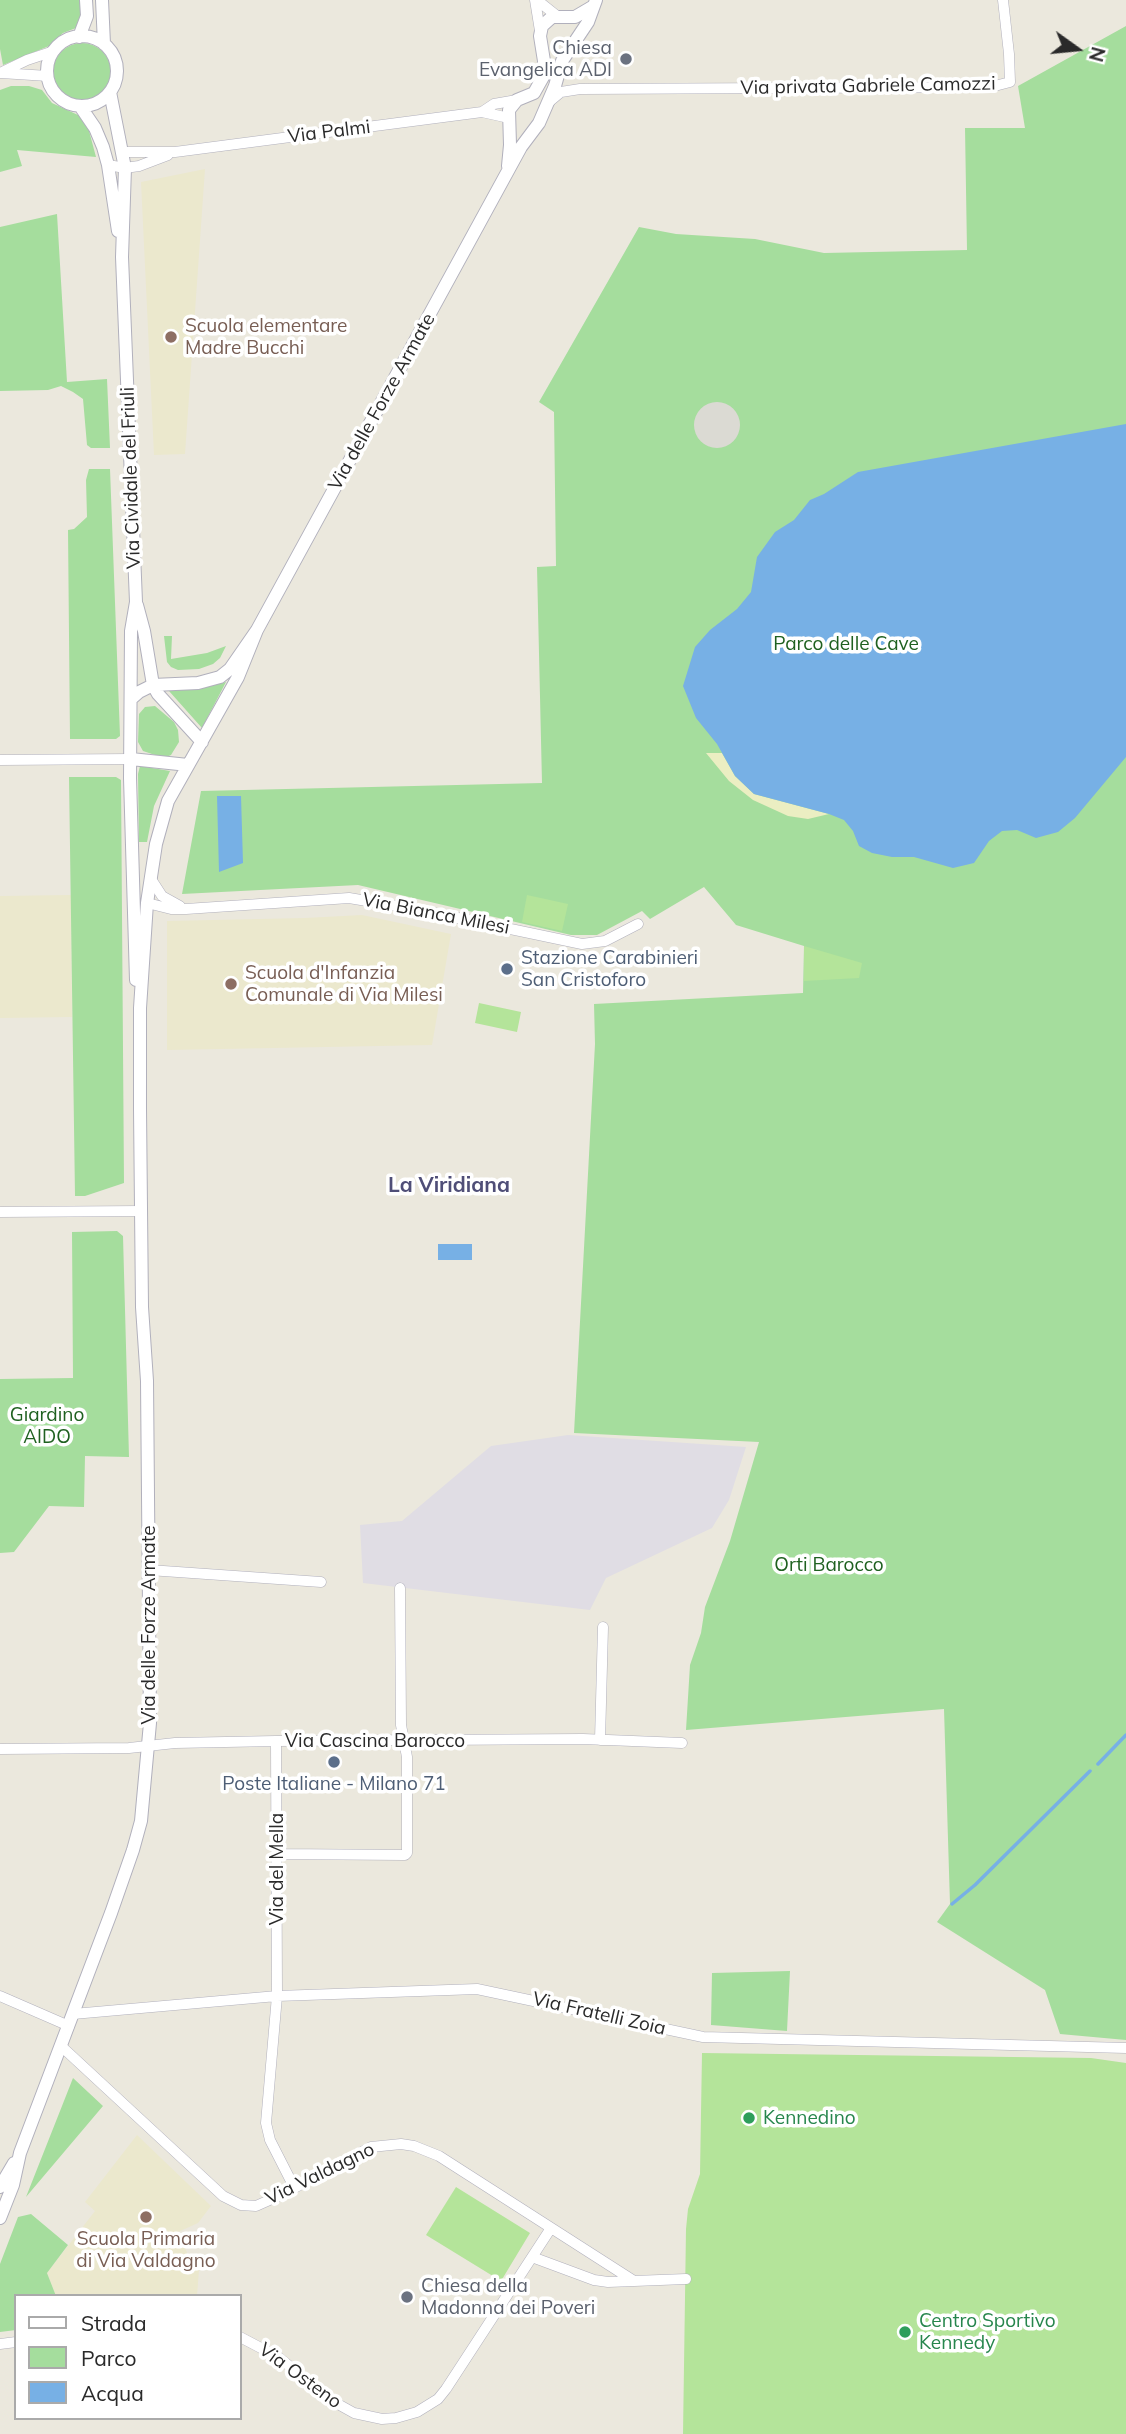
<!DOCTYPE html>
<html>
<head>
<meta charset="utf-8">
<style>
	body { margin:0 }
	#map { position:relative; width:1126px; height:2434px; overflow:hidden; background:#ebe8dd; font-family:Mulish,sans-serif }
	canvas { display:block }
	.legend { position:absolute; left:14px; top:2294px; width:228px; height:126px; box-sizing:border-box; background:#fff; border:2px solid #aaa; margin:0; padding:9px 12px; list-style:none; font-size:21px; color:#2a2a2a }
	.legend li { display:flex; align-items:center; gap:14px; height:35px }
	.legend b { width:35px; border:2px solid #aaa }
	.north { position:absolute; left:1042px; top:14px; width:70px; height:70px; -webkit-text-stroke:5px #fff; paint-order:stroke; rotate:105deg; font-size:19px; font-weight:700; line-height:28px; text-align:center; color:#2a2a2a }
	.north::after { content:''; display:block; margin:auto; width:24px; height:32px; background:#2a2a2a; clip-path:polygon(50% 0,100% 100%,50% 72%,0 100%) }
</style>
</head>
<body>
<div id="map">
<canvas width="1126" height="2434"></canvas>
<ul class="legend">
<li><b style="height:9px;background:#fff"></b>Strada</li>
<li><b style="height:19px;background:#a5dd9d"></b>Parco</li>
<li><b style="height:19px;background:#77b0e5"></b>Acqua</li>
</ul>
<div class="north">N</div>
</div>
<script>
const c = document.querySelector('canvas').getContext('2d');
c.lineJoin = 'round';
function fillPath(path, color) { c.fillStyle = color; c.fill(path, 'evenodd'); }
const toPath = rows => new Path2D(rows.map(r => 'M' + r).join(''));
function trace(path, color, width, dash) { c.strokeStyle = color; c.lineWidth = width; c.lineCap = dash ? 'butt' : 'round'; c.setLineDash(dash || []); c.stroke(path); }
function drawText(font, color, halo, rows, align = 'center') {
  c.font = font + ' Mulish,sans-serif'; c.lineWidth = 7; c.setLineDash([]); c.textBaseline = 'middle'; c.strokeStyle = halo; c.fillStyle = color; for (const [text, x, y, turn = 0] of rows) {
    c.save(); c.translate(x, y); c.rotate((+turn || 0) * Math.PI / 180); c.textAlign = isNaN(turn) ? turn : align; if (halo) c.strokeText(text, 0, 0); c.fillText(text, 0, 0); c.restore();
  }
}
fillPath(toPath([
	[568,1435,746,1447,729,1500,712,1528,606,1578,590,1610,363,1583,360,1525,402,1521,491,1446]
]), '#e0dde4');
fillPath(toPath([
	[205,169,185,454,154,455,141,182],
	[71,895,72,1017,0,1018,0,896],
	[362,915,451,934,432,1045,167,1050,167,921,305,918],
	[137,2135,211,2206,198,2223,178,2232,192,2264,199,2270,197,2296,56,2296,47,2273,95,2211,85,2202]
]), '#ebe8cd');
fillPath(toPath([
	[0,0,80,0,82,16,76,28,63,33,49,46,3,65,0,49],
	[1126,26,1126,2040,1060,2034,1045,1990,937,1922,950,1904,944,1709,686,1730,690,1665,701,1633,705,1607,730,1541,759,1442,574,1433,595,1044,594,1004,803,993,804,946,736,925,704,887,650,919,642,911,597,935,571,935,358,885,182,894,201,791,542,783,537,567,556,566,554,412,539,402,639,227,676,234,755,239,824,253,967,250,965,128,1025,128,1018,86],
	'53 72a29 29 0 1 1 58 0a29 29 0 1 1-58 0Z',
	[11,86,29,86,42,90,52,103,78,115,88,127,96,157,17,150,22,166,0,172,0,90],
	[57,214,67,382,107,379,110,448,91,448,87,445,83,399,73,392,61,386,48,390,0,391,0,227],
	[89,469,110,469,120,736,116,739,70,739,68,530,74,529,87,517,86,480],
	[164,636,172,636,171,659,207,653,226,646,220,658,213,664,199,669,178,670,171,667,167,662],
	[226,682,202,728,169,691,198,688],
	[155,706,174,722,178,730,179,742,171,755,164,758,143,751,138,742,139,714,145,707],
	[140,766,170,771,154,806,147,842,139,842,138,774],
	[69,777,116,777,121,780,124,1183,85,1196,75,1196],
	[117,1231,123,1236,129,1457,85,1456,84,1507,49,1506,14,1552,0,1553,0,1379,73,1378,72,1232],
	[790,1971,787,2031,711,2025,712,1973],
	[73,2078,103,2106,26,2197,62,2106],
	[31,2214,68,2245,47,2273,56,2296,16,2296,16,2330,0,2332,0,2264,18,2217]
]), '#a5dd9d');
fillPath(toPath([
	[706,753,722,753,735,776,754,794,829,814,808,819,788,816,753,800,729,781]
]), '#ebeec2');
fillPath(toPath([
	[527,895,568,904,562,931,522,922],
	[804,946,862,963,859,978,804,981],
	[479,1003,521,1012,517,1032,475,1023],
	[702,2053,1091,2058,1126,2063,1126,2434,683,2434,686,2229,688,2209,700,2174],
	[456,2187,530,2233,501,2281,426,2235]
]), '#b4e49a');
fillPath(toPath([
	'694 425a23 23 0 1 1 46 0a23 23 0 1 1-46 0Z'
]), '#dbdad3');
fillPath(toPath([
	[1126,424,1126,757,1075,818,1058,832,1036,838,1017,830,1002,831,989,841,974,863,953,868,914,857,892,857,872,853,859,846,853,831,844,820,829,814,754,794,735,776,717,744,696,718,683,686,695,647,710,630,737,609,751,592,757,557,775,532,794,520,810,500,824,494,858,472],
	[217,796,241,796,243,863,219,872],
	[438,1244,472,1244,472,1260,438,1260]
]), '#77b0e5');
trace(toPath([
	[1098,1764,1126,1735],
	[952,1904,975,1885,1090,1771]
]), '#77b0e5', 3.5);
const minor = toPath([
	[535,0,540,31],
	[537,0,557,16],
	[0,73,27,60,54,51],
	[1,73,48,76],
	[549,102,561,92,580,89,991,87,1010,82,1009,54,1003,0],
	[482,112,509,118],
	[122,152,175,152,482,112,494,104,517,100],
	[108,165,125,168,139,166,168,155],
	[0,760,131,759],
	[151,879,162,896,180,906],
	[147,903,171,909,186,909,349,898,415,909,582,944,605,941,638,924],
	[0,1212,142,1211],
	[149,1570,321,1582],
	[600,1740,603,1627],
	[276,1741,277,1996,266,2123,270,2140,294,2187],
	[0,1749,129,1748,175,1743,276,1741,583,1739,682,1743],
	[277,1854,405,1855,407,1853,407,1757,401,1725,400,1588],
	[0,1996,69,2026],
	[73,2014,277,1996,477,1989,703,2037,1126,2048],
	[61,2046,223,2196,241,2205,256,2206,283,2194,371,2147,401,2144,414,2146,439,2156,634,2281],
	[532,2257,594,2280,608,2282,686,2279],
	[240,2337,278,2357,336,2403,354,2413,382,2419,396,2418,417,2412,438,2399,446,2389,551,2228],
	[0,2344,16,2342]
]);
const tertiary = toPath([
	[102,0,104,44],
	'47 71a35 35 0 1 1 70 0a35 35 0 1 1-70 0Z',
	[79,37,87,16,86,0],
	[110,92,125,168,122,257,136,602,131,631,130,778,136,980],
	[80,106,95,128,103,147,108,165,118,231],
	[508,166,510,145,509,110,517,100,534,93,543,77,544,61,540,36,542,26,552,17,575,17,592,7],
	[137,605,144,631,153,685,158,694,202,742],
	[131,699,139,692,153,685,198,683,220,677,230,669,257,630,521,147,539,123,555,86,562,61,588,22,596,0],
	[131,759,188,765],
	[0,2187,14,2163],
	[0,2218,13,2185,20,2153,111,1913,133,1850,141,1821,150,1723,147,1381,142,1307,140,1109,140,1008,147,903,156,844,168,801,238,677,257,630]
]);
trace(minor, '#b1b0bc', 11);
trace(tertiary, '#b1b0bc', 14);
trace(minor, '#fff', 10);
trace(tertiary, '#fff', 12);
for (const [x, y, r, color] of [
	[626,59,7,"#6b7280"],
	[171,337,7,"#8d6e63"],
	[507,969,7,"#5c6f8a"],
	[231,984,7,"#8d6e63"],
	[334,1762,7,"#5c6f8a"],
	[749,2118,7,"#2e9e5b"],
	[146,2217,7,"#8d6e63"],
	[407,2297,7,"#6b7280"],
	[905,2332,7,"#2e9e5b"]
]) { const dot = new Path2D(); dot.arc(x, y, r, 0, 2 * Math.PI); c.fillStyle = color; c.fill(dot); trace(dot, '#fff', 2.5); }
drawText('19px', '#5b616d', '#fff', [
	["Chiesa",612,48],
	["Evangelica ADI",612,70],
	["Chiesa della",421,2286,"left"],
	["Madonna dei Poveri",421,2308,"left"]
], 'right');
drawText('19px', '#2a2a2a', '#fff', [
	["Via privata Gabriele Camozzi",868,86,-1],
	["Via Palmi",329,132,-7],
	["Via delle Forze Armate",382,402,-61],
	["Via Cividale del Friuli",131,478,-92],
	["Via Bianca Milesi",436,914,11],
	["Via delle Forze Armate",149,1625,-90],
	["Via Cascina Barocco",375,1741],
	["Via del Mella",277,1869,-90],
	["Via Fratelli Zoia",599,2014,13],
	["Via Valdagno",320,2174,-26],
	["Via Osteno",300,2376,36]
]);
drawText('19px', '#785e54', '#fff', [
	["Scuola elementare",185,326],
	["Madre Bucchi",185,348],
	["Scuola d'Infanzia",245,973],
	["Comunale di Via Milesi",245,995],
	["Scuola Primaria",146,2239,"center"],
	["di Via Valdagno",146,2261,"center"]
], 'left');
drawText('19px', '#1f6120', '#fff', [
	["Parco delle Cave",846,644],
	["Giardino",47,1415],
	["AIDO",47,1437],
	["Orti Barocco",829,1565]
]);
drawText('19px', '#4e5e75', '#fff', [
	["Stazione Carabinieri",521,958],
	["San Cristoforo",521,980],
	["Poste Italiane - Milano 71",334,1784,"center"]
], 'left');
drawText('19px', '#27864d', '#fff', [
	["Kennedino",763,2118],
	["Centro Sportivo",919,2321],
	["Kennedy",919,2343]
], 'left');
drawText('bold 21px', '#4f4e77', '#fff', [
	["La Viridiana",449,1186]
]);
</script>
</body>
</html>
